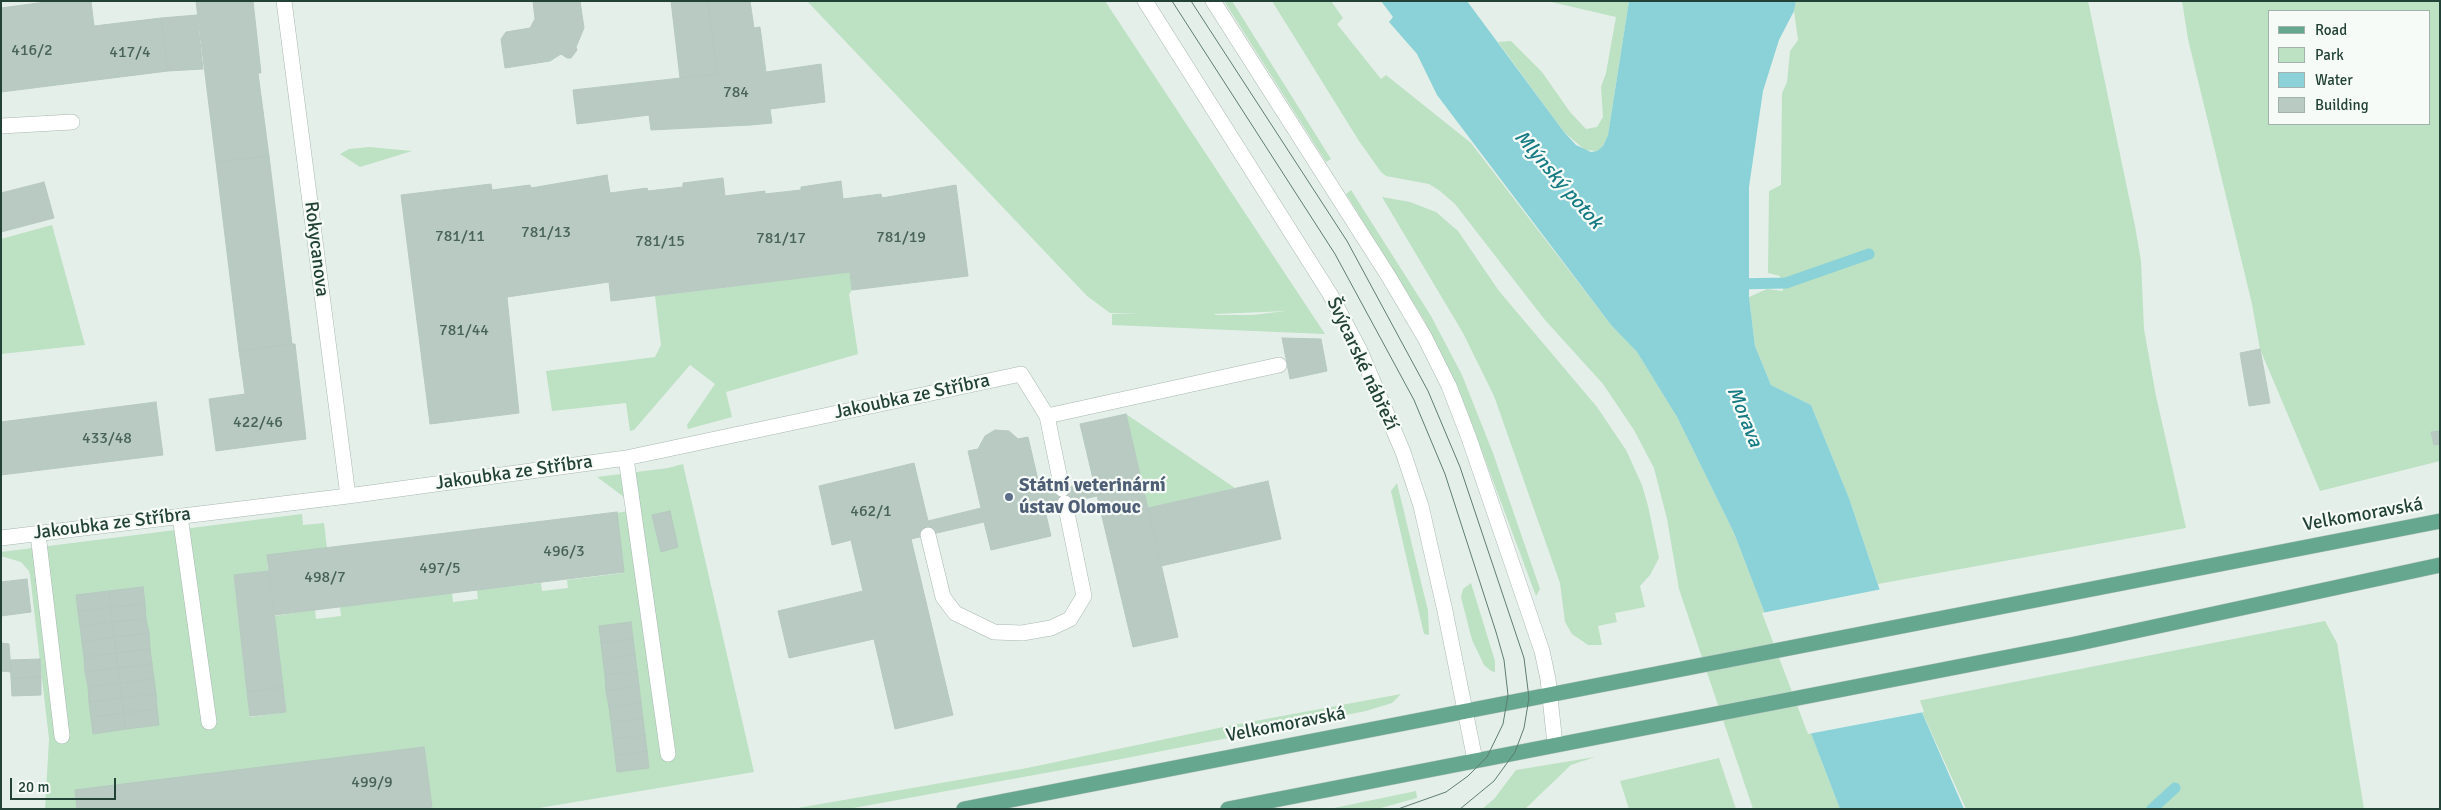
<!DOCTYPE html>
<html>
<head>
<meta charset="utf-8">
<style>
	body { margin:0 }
	#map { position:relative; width:2441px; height:810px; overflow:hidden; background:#e5efe9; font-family:Signika,sans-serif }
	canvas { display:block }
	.frame { position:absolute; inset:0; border:2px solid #224237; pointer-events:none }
	.legend { position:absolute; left:2268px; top:10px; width:162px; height:115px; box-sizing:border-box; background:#f6fbf8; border:1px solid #a1b1ab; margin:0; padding:6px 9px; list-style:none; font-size:15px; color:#224237 }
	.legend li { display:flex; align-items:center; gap:10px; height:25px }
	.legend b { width:25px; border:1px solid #a1b1ab }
	.scale { position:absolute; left:10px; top:778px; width:106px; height:22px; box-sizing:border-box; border:2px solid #224237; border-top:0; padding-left:6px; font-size:15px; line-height:18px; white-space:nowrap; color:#224237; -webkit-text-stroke:4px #f6fbf8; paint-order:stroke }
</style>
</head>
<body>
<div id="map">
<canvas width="2441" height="810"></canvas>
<div class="frame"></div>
<ul class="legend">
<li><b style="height:6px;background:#66a790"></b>Road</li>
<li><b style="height:14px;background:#bce1c3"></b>Park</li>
<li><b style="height:14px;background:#8ad2d7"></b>Water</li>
<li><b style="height:14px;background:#b9cac2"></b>Building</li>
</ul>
<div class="scale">20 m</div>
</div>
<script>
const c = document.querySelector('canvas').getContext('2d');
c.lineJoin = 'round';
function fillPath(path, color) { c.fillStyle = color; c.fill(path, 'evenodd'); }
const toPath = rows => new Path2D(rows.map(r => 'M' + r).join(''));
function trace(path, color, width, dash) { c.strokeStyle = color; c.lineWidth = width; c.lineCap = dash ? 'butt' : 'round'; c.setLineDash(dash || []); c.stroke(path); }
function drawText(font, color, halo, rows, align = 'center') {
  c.font = font + ' Signika,sans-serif'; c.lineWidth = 4.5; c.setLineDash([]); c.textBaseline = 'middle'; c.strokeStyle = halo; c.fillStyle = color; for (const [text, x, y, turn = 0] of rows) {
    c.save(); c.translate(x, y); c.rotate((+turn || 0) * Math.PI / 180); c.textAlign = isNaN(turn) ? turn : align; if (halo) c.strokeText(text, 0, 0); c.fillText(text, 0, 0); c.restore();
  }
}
fillPath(toPath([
	[807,1,1105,1,1325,334,1112,325,1112,314,1142,314,1110,313,1087,296],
	[1286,311,1253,315,1215,315,1215,314],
	[1224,1,1232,1,1331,159,1326,162],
	[1272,1,1331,1,1343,18,1337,24,1381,79,1386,75,1471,143,1611,325,1637,352,1677,417,1734,533,1840,809,1753,809,1679,589,1667,519,1654,468,1634,430,1603,384,1545,320,1455,204,1440,191,1429,184,1386,176,1381,172,1359,141],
	[1547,1,1629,1,1608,135,1603,146,1597,151,1585,150,1564,132,1498,42,1511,41,1542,72,1570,112,1586,129,1597,127,1603,117,1601,87,1606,73,1616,17],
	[1796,1,2088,1,2135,226,2141,261,2144,329,2156,396,2186,528,1878,584,1849,498,1811,405,1771,385,1755,346,1749,297,1767,289,1783,291,1780,276,1768,273,1769,191,1781,185,1782,93,1787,82,1790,51,1798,40,1794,11],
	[2182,1,2440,1,2440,461,2320,491,2260,349,2252,304,2188,39],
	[2270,11,2430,11,2430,124,2270,124],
	[369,147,412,151,360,167,340,154,349,149],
	[1351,190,1431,316,1462,375,1493,453,1540,589,1536,596,1464,403,1424,320,1346,194],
	[1382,197,1410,202,1436,212,1458,231,1499,291,1597,407,1626,450,1642,485,1648,506,1659,558,1650,575,1640,586,1645,607,1615,613,1617,622,1598,626,1602,645,1588,645,1572,634,1565,622,1560,583,1494,396,1463,333],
	[52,225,85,345,1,354,1,239],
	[850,272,852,290,849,294,858,354,726,392,732,417,688,429,687,425,715,384,690,365,634,430,630,431,626,403,552,411,546,371,655,357,661,345,655,296],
	[1126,414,1235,488,1148,508],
	[683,464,754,772,533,809,45,809,49,739,30,575,29,571,21,562,1,556,1,552,302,514,303,525,324,523,327,548,267,556,268,571,234,576,250,717,286,712,274,616,315,610,316,619,341,616,340,607,452,593,453,602,478,599,477,590,541,583,542,591,568,588,567,580,623,573,616,513,629,511,629,507,624,497,597,477,668,468],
	[1397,483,1428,611,1429,635,1424,634,1391,491],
	[1471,583,1495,661,1495,672,1491,671,1484,665,1472,640,1461,597,1463,589],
	[2325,621,2337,643,2364,809,1966,809,1917,701],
	[1401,694,1392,703,1366,711,1111,761,848,809,792,809,1027,768,1228,726],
	[1595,757,1571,765,1525,809,1482,809,1494,799,1516,770],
	[1719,758,1736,809,1629,809,1620,781],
	[1416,791,1417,798,1377,809,1329,809]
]), '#bce1c3');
fillPath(toPath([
	[1381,1,1467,1,1564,132,1576,145,1591,152,1597,151,1603,146,1608,135,1629,1,1796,1,1794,11,1779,40,1763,91,1749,187,1749,297,1755,346,1771,385,1811,405,1849,498,1917,701,1964,809,1840,809,1734,533,1677,417,1637,352,1611,325,1437,95,1417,54,1389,22,1393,17]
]), '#8ad2d7');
fillPath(toPath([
	[1882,589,1924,712,1808,734,1762,613]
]), '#e5efe9');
trace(toPath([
	[1735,284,1786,283,1869,254],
	[2152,809,2175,788]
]), '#8ad2d7', 11);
const building = toPath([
	[53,1,91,1,94,26,161,18,168,71,1,92,1,8,53,1],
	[196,1,253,1,261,73,258,73,269,156,216,162,196,1],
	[533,1,580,1,584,28,576,47,577,50,571,58,567,58,561,54,550,61,505,68,501,39,506,32,530,28,535,19,533,1],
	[671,1,708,1,717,74,680,78,671,1],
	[708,1,750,1,754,28,760,27,766,72,821,64,825,102,770,109,772,123,751,125,651,130,649,115,577,124,573,90,717,74,708,1],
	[197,15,203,69,168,71,161,18,197,15],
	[269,156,292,344,239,351,216,162,269,156],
	[607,175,610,193,647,188,648,191,683,187,683,183,723,178,725,196,765,191,765,194,801,190,801,187,841,181,843,199,881,194,882,198,956,185,968,276,852,290,850,272,611,301,609,282,507,297,519,413,430,424,401,195,491,184,492,190,530,185,531,188,607,175],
	[44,182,54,218,1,232,1,193,44,182],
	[1282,338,1321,339,1327,371,1290,379,1282,338],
	[292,344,295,344,306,439,216,451,209,399,245,394,239,351,292,344],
	[2260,349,2270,403,2249,406,2240,353,2260,349],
	[156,402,163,455,1,475,1,422,156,402],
	[1126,414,1178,637,1133,647,1080,424,1126,414],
	[995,430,1009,431,1018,439,1028,437,1051,536,991,550,984,522,911,539,953,715,895,729,874,639,789,658,778,611,863,591,851,540,832,545,819,486,914,463,928,521,981,508,968,451,978,449,985,436,995,430],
	[2440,431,2440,444,2434,445,2431,432,2440,431],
	[1093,481,1097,496,1045,508,1041,494,1093,481],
	[1268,481,1281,539,1161,566,1148,508,1268,481],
	[670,511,678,547,661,552,652,515,670,511],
	[617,512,624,572,274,615,267,555,617,512],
	[269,571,283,687,247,692,234,575,269,571],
	[27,579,31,612,1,616,1,582,27,579],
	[143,587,145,604,111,607,109,591,143,587],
	[109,591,111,607,78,611,76,595,109,591],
	[145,604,146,619,112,622,111,607,145,604],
	[111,607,112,622,80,626,78,611,111,607],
	[146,619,149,633,114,637,112,622,146,619],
	[112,622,114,637,82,642,80,626,112,622],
	[631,622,633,639,601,643,599,626,631,622],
	[149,633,150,649,116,653,114,637,149,633],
	[114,637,116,653,84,657,82,642,114,637],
	[633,639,635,654,603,659,601,643,633,639],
	[1,643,9,644,11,672,1,671,1,643],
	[150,649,152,664,118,668,116,653,150,649],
	[116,653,118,668,85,672,84,657,116,653],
	[635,654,637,671,605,675,603,659,635,654],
	[40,659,41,677,11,678,10,660,40,659],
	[152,664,154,679,120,683,118,668,152,664],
	[118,668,120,683,88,687,85,672,118,668],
	[637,671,639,686,606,691,605,675,637,671],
	[41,677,41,695,12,696,11,678,41,677],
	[154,679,156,694,122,698,120,683,154,679],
	[120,683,122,698,89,702,88,687,120,683],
	[639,686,641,703,609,707,606,691,639,686],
	[283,687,286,712,250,716,247,692,283,687],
	[156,694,157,709,123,713,122,698,156,694],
	[122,698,123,713,91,717,89,702,122,698],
	[641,703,643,719,611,722,609,707,641,703],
	[157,709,159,725,126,729,123,713,157,709],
	[123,713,126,729,93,734,91,717,123,713],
	[643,719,645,735,613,739,611,722,643,719],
	[645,735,647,751,615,755,613,739,645,735],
	[424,747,432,807,414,809,77,809,75,790,424,747],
	[647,751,649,768,617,772,615,755,647,751]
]);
fillPath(building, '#b9cac2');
trace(building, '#b6c9c0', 1);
const minor = toPath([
	[284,1,348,496],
	[1145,1,1330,294,1360,351,1403,452,1421,506,1445,611,1475,760],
	[1213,1,1389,277,1425,338,1449,386,1469,438,1542,651,1548,679,1555,744],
	[1,126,72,122],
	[1047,416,1279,365],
	[626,458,668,754],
	[180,516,209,722],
	[38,534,62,736],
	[928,535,943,597,955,613,994,632,1022,633,1051,628,1070,619,1084,596,1065,503],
	[1,538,348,496,626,458,1021,374,1047,416,1062,489]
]);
const major = toPath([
	[964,809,2440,521],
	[1228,809,2075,644,2440,565]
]);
trace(minor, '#a7b8b0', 16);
trace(major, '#c1cac7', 16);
trace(minor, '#fff', 15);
trace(major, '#66a790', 15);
trace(toPath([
	[1172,1,1335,254,1414,400,1445,474,1496,632,1504,660,1508,695,1503,724,1487,757,1468,776,1446,792,1398,809],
	[1191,1,1347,241,1428,391,1460,467,1524,658,1529,698,1524,728,1515,752,1494,781,1460,809]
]), '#5d7d72', 1);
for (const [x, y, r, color] of [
	[1009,497,5,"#5c6f8a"]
]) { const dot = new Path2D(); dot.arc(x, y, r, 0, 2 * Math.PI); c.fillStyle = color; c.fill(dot); trace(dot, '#f6fbf8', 2); }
drawText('16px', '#48645a', null, [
	["416/2",32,51],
	["417/4",130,53],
	["784",736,93],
	["781/13",546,233],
	["781/11",460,237],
	["781/19",901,238],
	["781/17",781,239],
	["781/15",660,242],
	["781/44",464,331],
	["422/46",258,423],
	["433/48",107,439],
	["462/1",871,512],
	["496/3",564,552],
	["497/5",440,569],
	["498/7",325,578],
	["499/9",372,783]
]);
drawText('19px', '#224237', '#f6fbf8', [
	["Rokycanova",316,249,83],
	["Švýcarské nábřeží",1362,364,65],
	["Jakoubka ze Stříbra",912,397,-12],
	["Jakoubka ze Stříbra",514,473,-8],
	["Velkomoravská",2363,515,-10],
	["Jakoubka ze Stříbra",112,524,-7],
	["Velkomoravská",1286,725,-11]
]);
drawText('bold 19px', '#4e5e75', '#f6fbf8', [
	["Státní veterinární",1019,486],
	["ústav Olomouc",1019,508]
], 'left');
drawText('italic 20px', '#177b83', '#f6fbf8', [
	["Mlýnský potok",1558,180,49],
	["Morava",1744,417,68]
]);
</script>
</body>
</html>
